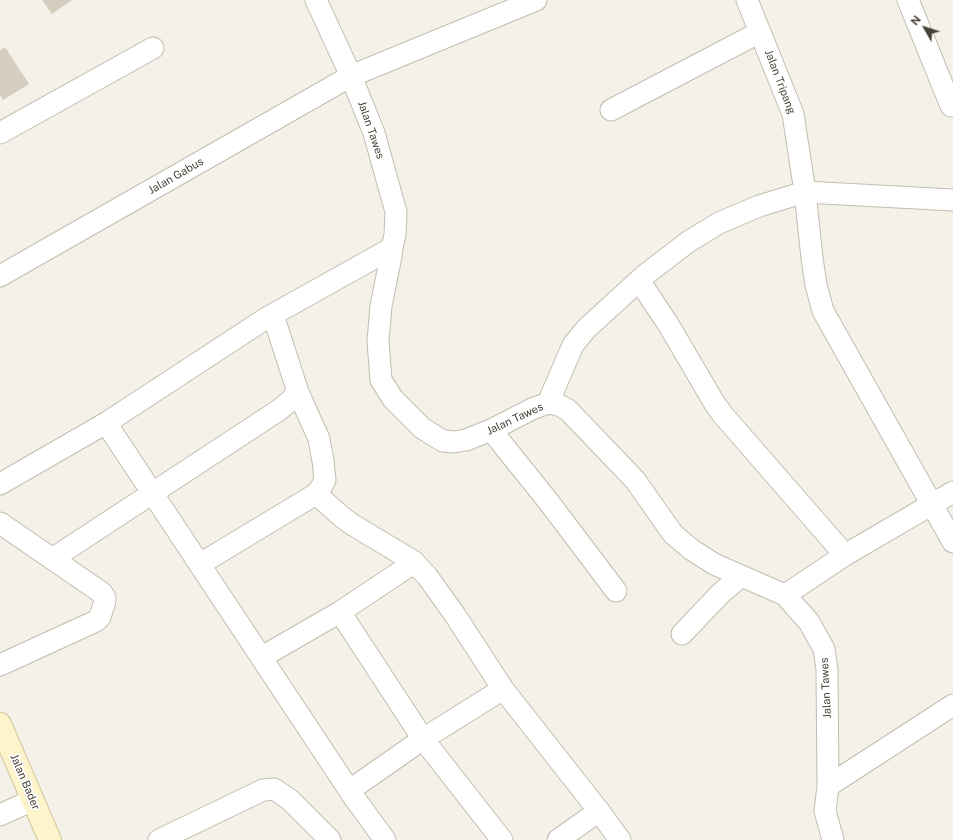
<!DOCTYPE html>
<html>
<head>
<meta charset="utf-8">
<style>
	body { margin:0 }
	#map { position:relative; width:953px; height:840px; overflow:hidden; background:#f4f1e9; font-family:"Public Sans",sans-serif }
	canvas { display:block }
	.north { position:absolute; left:905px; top:8px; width:40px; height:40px; -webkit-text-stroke:3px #fff; paint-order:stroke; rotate:309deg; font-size:11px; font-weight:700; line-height:16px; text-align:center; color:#484238 }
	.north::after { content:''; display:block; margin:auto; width:14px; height:18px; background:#484238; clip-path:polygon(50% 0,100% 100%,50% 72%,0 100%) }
</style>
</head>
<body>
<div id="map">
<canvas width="953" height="840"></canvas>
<div class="north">N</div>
</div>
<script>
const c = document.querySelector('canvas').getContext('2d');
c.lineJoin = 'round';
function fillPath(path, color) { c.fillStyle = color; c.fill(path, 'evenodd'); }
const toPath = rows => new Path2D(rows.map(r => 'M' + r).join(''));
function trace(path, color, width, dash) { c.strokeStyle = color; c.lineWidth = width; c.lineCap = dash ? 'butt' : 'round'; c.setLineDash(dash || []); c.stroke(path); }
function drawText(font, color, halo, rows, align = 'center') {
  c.font = font + ' "Public Sans",sans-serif'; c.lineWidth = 3.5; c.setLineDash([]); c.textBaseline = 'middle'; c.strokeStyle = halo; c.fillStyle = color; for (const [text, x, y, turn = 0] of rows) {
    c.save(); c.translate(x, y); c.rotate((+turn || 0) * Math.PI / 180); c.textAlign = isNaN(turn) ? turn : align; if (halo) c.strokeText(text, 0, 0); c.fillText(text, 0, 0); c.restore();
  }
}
fillPath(toPath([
	[42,0,72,0,52,14],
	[5,47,29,84,3,100,0,95,0,50]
]), '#d5cebf');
const minor = toPath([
	[316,0,351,76,374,133,396,212,395,235,392,248,391,256,381,306,378,341,381,380,393,399,422,428,443,441,454,442,466,440,491,430,532,409,548,403,559,405,568,410,635,480,673,534,692,550,714,564,785,595,809,622,824,649,827,669,828,786,825,811,833,840],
	[747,0,793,114,805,192,812,258,816,285,823,311,953,542],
	[908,0,951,106],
	[611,110,760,32],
	[0,133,153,48],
	[0,276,351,76,536,0],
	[640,280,644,288,668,324,715,404,723,415,845,555],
	[548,403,573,345,586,329,645,275,688,242,719,223,759,206,805,192,953,200],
	[106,423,353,796,385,840],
	[491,430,548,501,616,591],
	[0,484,106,423,265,319,392,248],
	[316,494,342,517,353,525,413,561,427,576,455,615,503,689,599,811,620,840],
	[0,523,102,593,105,598,105,601,100,617,96,621,0,665],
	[52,559,279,410,291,400,298,392,273,315],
	[413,561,406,568,340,612,423,739,502,840],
	[200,564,316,494,322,486,325,480,323,461,319,439,298,392],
	[785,595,845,555,953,492],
	[682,634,720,594,741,576],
	[262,657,340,612],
	[828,786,953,705],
	[350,790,423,739,503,689],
	[0,815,33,800],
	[159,840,263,790,274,789,289,799,330,840],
	[558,840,599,811]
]);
const secondary = toPath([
	[0,724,50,840]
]);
trace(minor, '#c2bdaf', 23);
trace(secondary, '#d2c69a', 24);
trace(minor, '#fff', 21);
trace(secondary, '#fdf4cb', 22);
drawText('11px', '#484238', '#fff', [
	["Jalan Tripang",780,82,69],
	["Jalan Tawes",371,130,71],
	["Jalan Gabus",176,176,-30],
	["Jalan Tawes",515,419,-25],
	["Jalan Tawes",826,688,-93],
	["Jalan Bader",25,782,67]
]);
</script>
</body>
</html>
